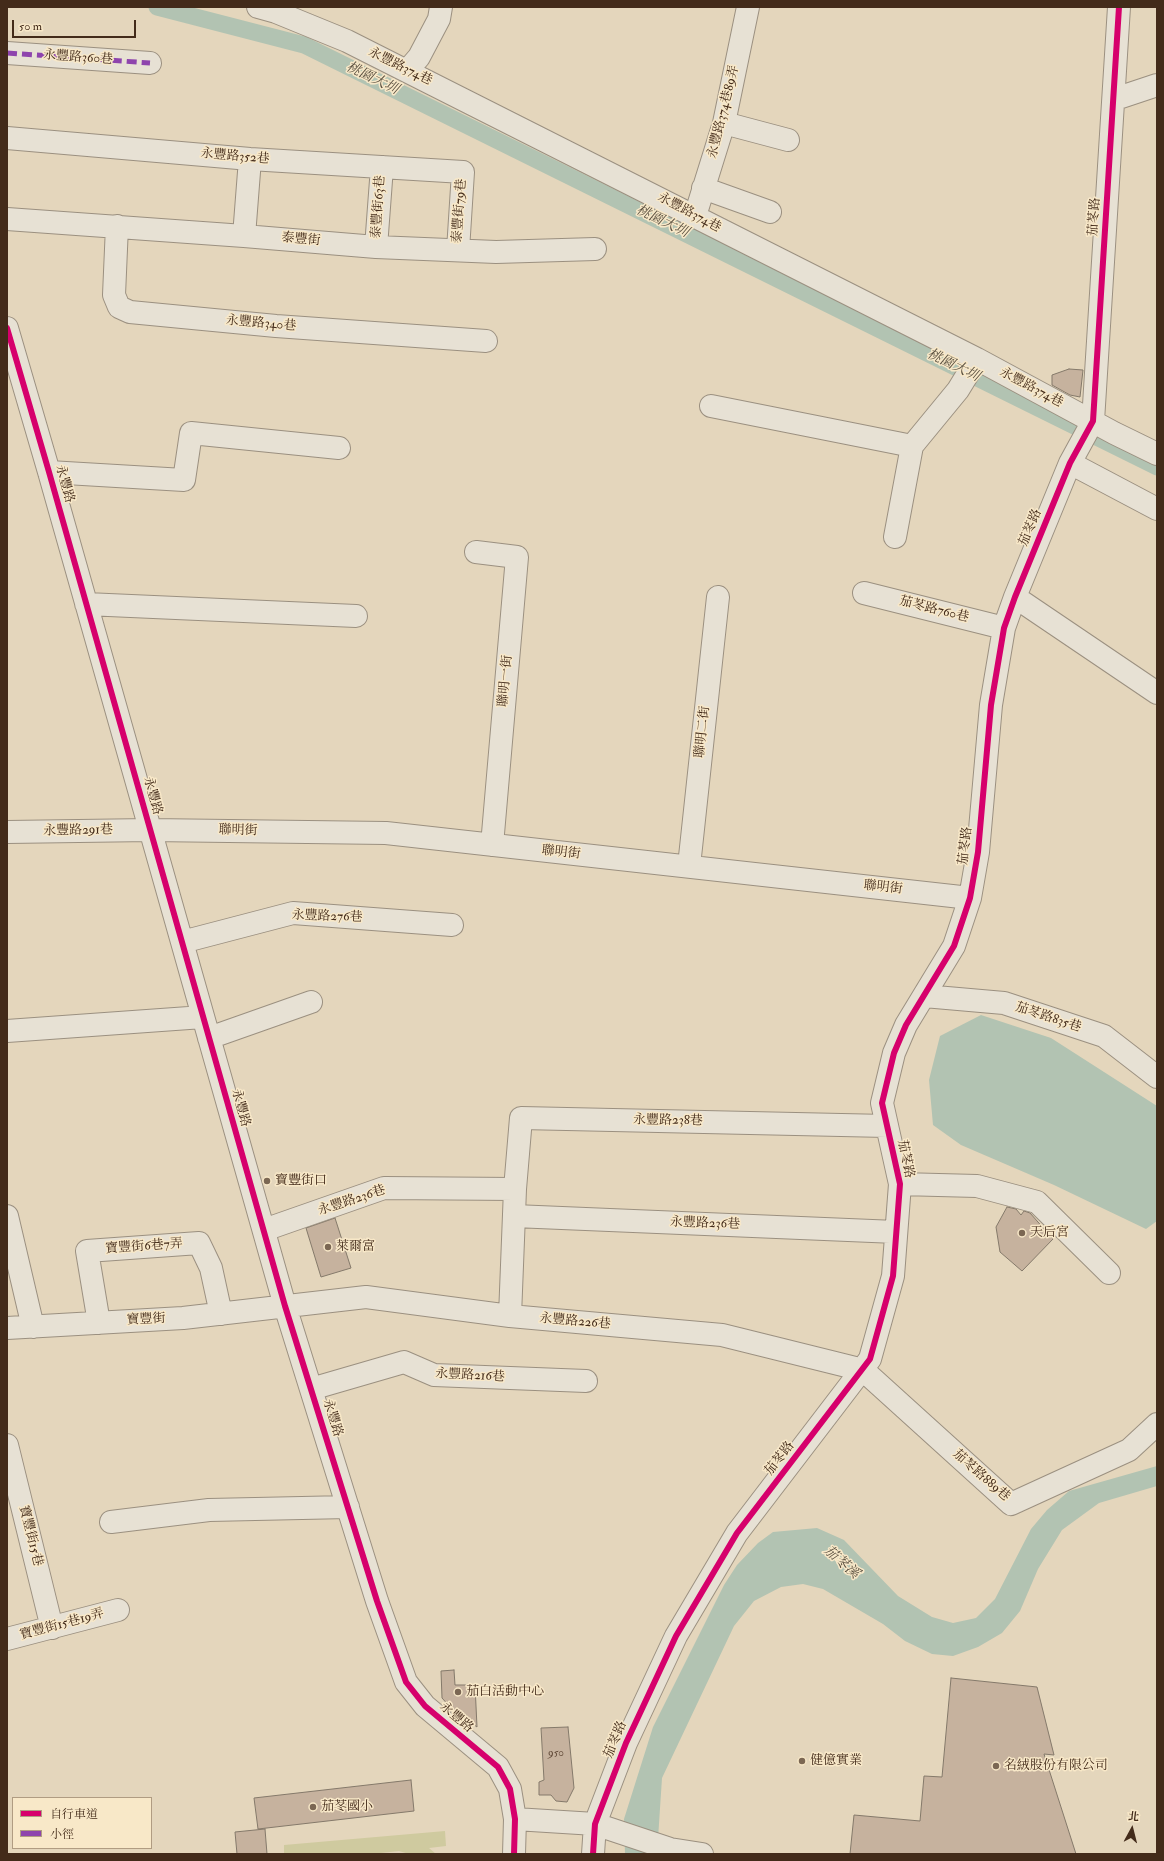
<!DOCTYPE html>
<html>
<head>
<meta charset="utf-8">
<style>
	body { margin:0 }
	#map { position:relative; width:1164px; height:1861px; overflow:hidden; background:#e4d6bc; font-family:"IM FELL Double Pica","Noto Serif TC",serif }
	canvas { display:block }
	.frame { position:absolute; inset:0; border:8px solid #432b1a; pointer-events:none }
	.legend { position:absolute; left:12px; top:1797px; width:140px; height:52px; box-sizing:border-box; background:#f8e8c8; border:1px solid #b09c82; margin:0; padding:5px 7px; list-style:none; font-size:12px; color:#432b1a }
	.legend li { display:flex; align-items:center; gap:8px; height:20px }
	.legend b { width:20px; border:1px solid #b09c82 }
	.north { position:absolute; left:1112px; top:1809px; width:40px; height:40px; -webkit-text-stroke:3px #f8e8c8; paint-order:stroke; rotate:7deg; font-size:11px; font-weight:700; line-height:16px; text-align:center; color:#432b1a }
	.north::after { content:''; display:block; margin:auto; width:14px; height:18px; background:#432b1a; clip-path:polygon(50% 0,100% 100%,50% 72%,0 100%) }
	.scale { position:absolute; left:12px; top:20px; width:124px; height:18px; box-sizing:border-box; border:2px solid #432b1a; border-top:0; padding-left:5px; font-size:12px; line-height:14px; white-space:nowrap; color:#432b1a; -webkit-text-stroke:3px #f8e8c8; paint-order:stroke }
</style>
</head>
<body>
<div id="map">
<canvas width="1164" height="1861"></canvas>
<div class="frame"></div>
<ul class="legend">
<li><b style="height:5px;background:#d6006c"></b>自行車道</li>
<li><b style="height:5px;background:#8e44ad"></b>小徑</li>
</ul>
<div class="north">北</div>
<div class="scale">50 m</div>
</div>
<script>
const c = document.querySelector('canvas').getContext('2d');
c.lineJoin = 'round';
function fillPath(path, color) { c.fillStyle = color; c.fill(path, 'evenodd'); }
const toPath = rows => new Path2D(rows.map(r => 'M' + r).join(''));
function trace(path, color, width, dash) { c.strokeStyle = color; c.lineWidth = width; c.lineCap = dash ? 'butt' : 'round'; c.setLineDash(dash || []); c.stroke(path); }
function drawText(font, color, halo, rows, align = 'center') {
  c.font = font + ' "IM FELL Double Pica","Noto Serif TC",serif'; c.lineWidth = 3; c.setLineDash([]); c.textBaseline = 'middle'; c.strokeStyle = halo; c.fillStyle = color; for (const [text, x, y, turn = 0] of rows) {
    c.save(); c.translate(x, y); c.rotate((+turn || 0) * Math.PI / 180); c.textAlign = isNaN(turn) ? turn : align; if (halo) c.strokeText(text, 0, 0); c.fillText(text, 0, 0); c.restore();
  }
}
fillPath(toPath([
	[445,1831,446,1846,429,1848,436,1854,409,1854,399,1851,372,1854,284,1854,284,1845]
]), '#cfca9f');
fillPath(toPath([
	[981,1015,1051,1038,1157,1106,1157,1221,1146,1229,1054,1185,961,1145,933,1125,929,1080,940,1036],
	[1157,1466,1157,1486,1099,1503,1062,1530,1038,1569,1020,1611,1002,1633,978,1647,953,1656,932,1654,905,1641,883,1624,823,1589,803,1584,781,1587,754,1601,734,1626,662,1778,657,1854,625,1854,624,1819,653,1727,724,1585,737,1565,758,1543,773,1532,817,1528,844,1540,898,1596,932,1617,953,1623,976,1618,995,1599,1031,1529,1047,1510,1069,1491]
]), '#b2c3b2');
trace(toPath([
	[157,7,304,45,1157,467]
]), '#b2c3b2', 17);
const building = toPath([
	[1069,369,1083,370,1080,397,1070,395,1052,385,1052,375,1069,369],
	[1007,1207,1016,1209,1021,1215,1024,1211,1030,1213,1053,1239,1022,1271,1000,1252,996,1227,1007,1207],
	[335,1218,351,1268,321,1277,306,1228,335,1218],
	[454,1670,455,1685,475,1685,477,1727,452,1709,442,1698,441,1671,454,1670],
	[951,1678,1037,1687,1054,1755,1044,1754,1076,1854,850,1854,854,1815,920,1821,924,1776,942,1777,951,1678],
	[568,1727,574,1788,567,1802,556,1801,551,1795,539,1795,539,1782,544,1780,541,1728,568,1727],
	[411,1780,414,1811,258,1829,254,1798,411,1780],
	[265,1829,267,1854,237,1854,235,1832,265,1829]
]);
fillPath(building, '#c6b29e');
trace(building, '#84796a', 1);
const minor = toPath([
	[258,7,276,12,347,41,977,359,1114,433,1157,454],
	[7,53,150,63],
	[407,71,419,57,439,19,441,7],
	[1115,99,1157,85],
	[724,123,788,140],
	[7,138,250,159,463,172,458,250],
	[703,188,770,212],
	[695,216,724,123,748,7],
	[7,219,244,236,376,247,496,252,595,249],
	[117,226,114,295,119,307,130,312,276,326,486,341],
	[244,236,250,159],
	[376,247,382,167],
	[7,328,49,472,285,1306,377,1601,406,1682,425,1706,498,1767,510,1789,515,1819,514,1854],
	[711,406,912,446,958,390,977,359],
	[1070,463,1157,509],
	[49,472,184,480,191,433,339,448],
	[895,537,912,446],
	[476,552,517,557,492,845],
	[864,593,1004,628],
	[1015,597,1157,693],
	[86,604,356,616],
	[7,832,150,830,386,833,970,898],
	[689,866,718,597],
	[182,942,293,913,452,925],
	[924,996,1004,1003,1104,1036,1157,1077],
	[7,1031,203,1017],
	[209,1038,311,1002],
	[900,1184,977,1186,1037,1202,1109,1273],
	[7,1216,33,1327],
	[514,1216,896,1232],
	[264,1230,384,1188,515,1189],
	[510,1316,515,1189,521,1118,887,1126],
	[99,1323,87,1251,199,1243,211,1268,221,1314],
	[7,1328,183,1318,366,1297,510,1316,722,1335,863,1370,1011,1504,1129,1450,1157,1424],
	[311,1389,404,1362,434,1375,586,1381],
	[7,1445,52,1628],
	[111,1522,209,1510,348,1507],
	[7,1639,118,1610],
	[515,1819,595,1824,670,1849,702,1854],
	[593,1854,595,1824,626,1743,676,1636,737,1533,870,1359,893,1276,900,1184,882,1103,894,1053,906,1025,954,946,970,898,978,852,991,705,1004,628,1015,597,1070,463,1093,421,1119,7]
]);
trace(minor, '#9b9080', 24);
trace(minor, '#e7e1d4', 22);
trace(toPath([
	[7,53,150,63]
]), '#8e44ad', 5, [10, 5]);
trace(toPath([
	[7,328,49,472,285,1306,377,1601,406,1682,425,1706,498,1767,510,1789,515,1819,514,1854],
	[593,1854,595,1824,626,1743,676,1636,737,1533,870,1359,893,1276,900,1184,882,1103,894,1053,906,1025,954,946,970,898,978,852,991,705,1004,628,1015,597,1070,463,1093,421,1119,7]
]), '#d6006c', 6);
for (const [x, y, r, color] of [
	[267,1181,4,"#7b6753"],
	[1022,1233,4,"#7b6753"],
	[328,1247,4,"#7b6753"],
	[458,1692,4,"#7b6753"],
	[802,1761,4,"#7b6753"],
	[996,1766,4,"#7b6753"],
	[313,1807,4,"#7b6753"]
]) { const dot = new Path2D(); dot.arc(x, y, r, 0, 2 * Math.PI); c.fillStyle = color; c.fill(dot); trace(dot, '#f8e8c8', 1.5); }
drawText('11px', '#644d3b', null, [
	["950",556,1754]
]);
drawText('13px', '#432b1a', '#f8e8c8', [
	["永豐路360巷",78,58,4],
	["永豐路374巷",400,67,26],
	["永豐路374巷89弄",724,112,-76],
	["永豐路352巷",235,157,5],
	["泰豐街63巷",379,207,-86],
	["泰豐街79巷",460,211,-86],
	["永豐路374巷",689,213,28],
	["茄苳路",1095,217,-86],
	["泰豐街",301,240,5],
	["永豐路340巷",261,324,5],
	["永豐路374巷",1031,388,28],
	["永豐路",64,484,74],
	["茄苳路",1031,528,-67],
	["茄苳路760巷",934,610,14],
	["聯明一街",506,681,-85],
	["聯明二街",703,732,-84],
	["永豐路",152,796,74],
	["永豐路291巷",78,831,-1],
	["聯明街",238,831,1],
	["茄苳路",966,846,-83],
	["聯明街",561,853,6],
	["聯明街",883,888,6],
	["永豐路276巷",327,917,2],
	["茄苳路835巷",1048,1018,18],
	["永豐路",240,1108,74],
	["永豐路238巷",668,1121,1],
	["茄苳路",905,1159,78],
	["永豐路236巷",352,1201,-18],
	["永豐路236巷",705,1224,2],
	["寶豐街6巷7弄",144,1247,-4],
	["寶豐街",146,1320,-3],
	["永豐路226巷",575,1322,5],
	["永豐路216巷",470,1376,3],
	["永豐路",332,1418,73],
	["茄苳路",780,1459,-52],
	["茄苳路889巷",981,1476,41],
	["寶豐街15巷",30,1536,76],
	["寶豐街15巷19弄",62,1625,-15],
	["永豐路",456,1718,40],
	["茄苳路",616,1740,-67]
]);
drawText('13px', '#432b1a', '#f8e8c8', [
	["寶豐街口",275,1181],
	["天后宮",1030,1233],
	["萊爾富",336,1247],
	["茄白活動中心",466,1692],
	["健億實業",810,1761],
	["名絨股份有限公司",1004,1766],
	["茄苳國小",321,1807]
], 'left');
drawText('italic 14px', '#594f3f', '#f8e8c8', [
	["桃園大圳",372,79,26],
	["桃園大圳",662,222,26],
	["桃園大圳",953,366,26],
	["茄苳溪",841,1563,41]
]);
</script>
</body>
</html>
